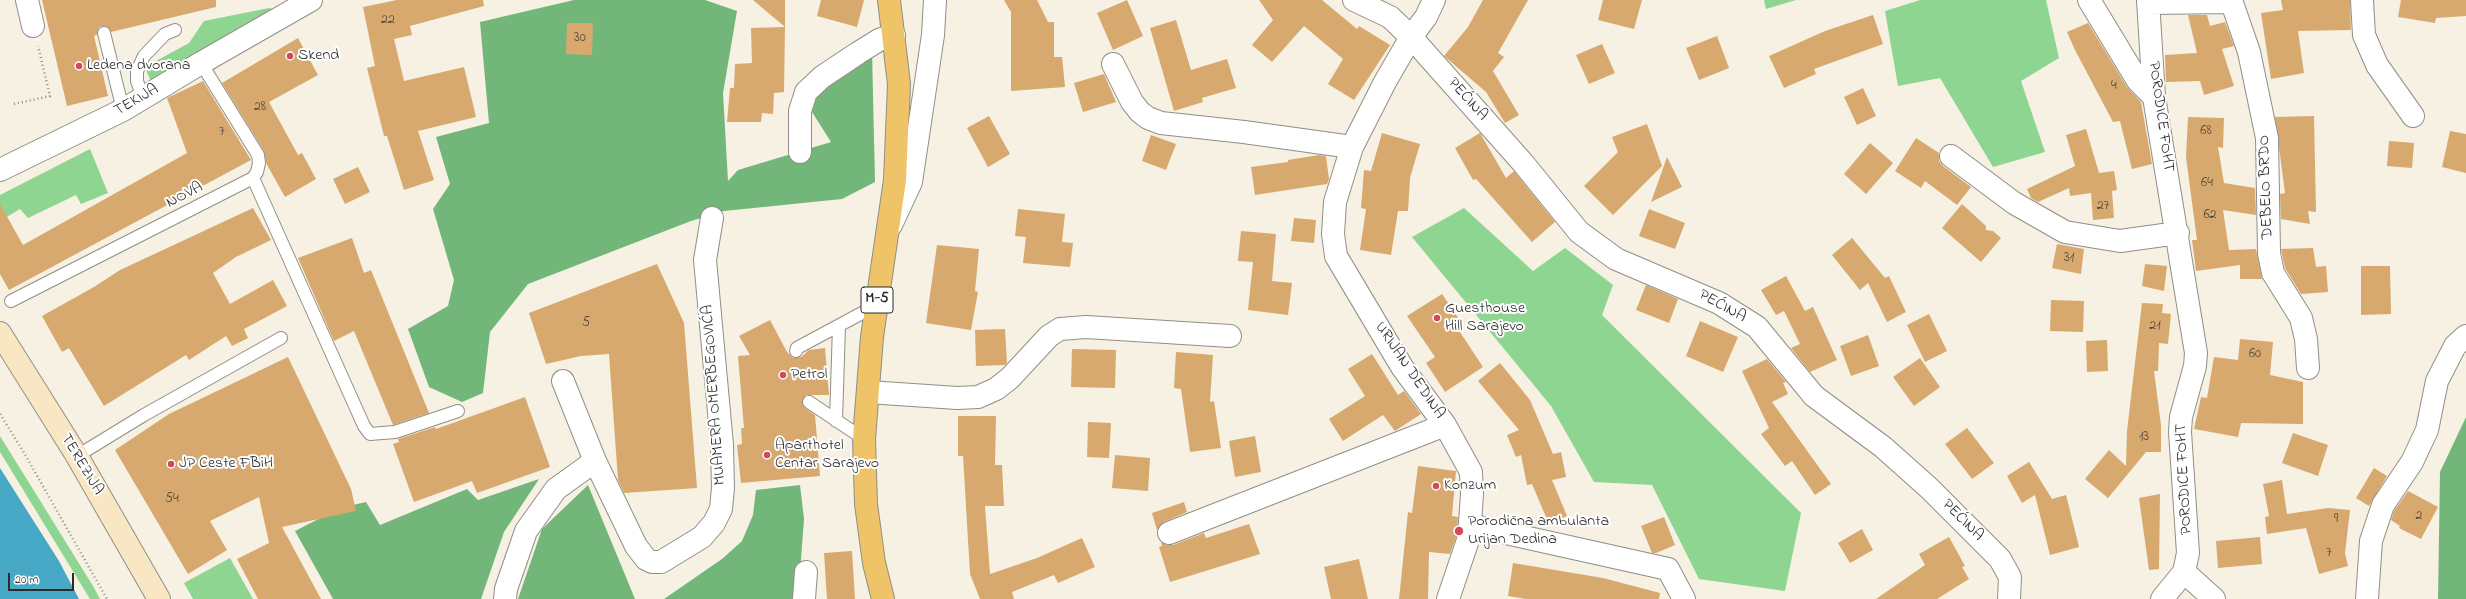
<!DOCTYPE html>
<html>
<head>
<meta charset="utf-8">
<style>
	body { margin:0 }
	#map { position:relative; width:2466px; height:599px; overflow:hidden; background:#f6f1e2; font-family:"Indie Flower",sans-serif }
	canvas { display:block }
	.scale { position:absolute; left:8px; top:573px; width:66px; height:18px; box-sizing:border-box; border:2px solid #2b2b2b; border-top:0; padding-left:5px; font-size:12px; line-height:14px; white-space:nowrap; color:#2b2b2b; -webkit-text-stroke:3px #fff; paint-order:stroke }
</style>
</head>
<body>
<div id="map">
<canvas width="2466" height="599"></canvas>
<div class="scale">20 m</div>
</div>
<script>
const c = document.querySelector('canvas').getContext('2d');
c.lineJoin = 'round';
function fillPath(path, color) { c.fillStyle = color; c.fill(path, 'evenodd'); }
const toPath = rows => new Path2D(rows.map(r => 'M' + r).join(''));
function trace(path, color, width, dash) { c.strokeStyle = color; c.lineWidth = width; c.lineCap = dash ? 'butt' : 'round'; c.setLineDash(dash || []); c.stroke(path); }
function drawText(font, color, halo, rows, align = 'center') {
  c.font = font + ' "Indie Flower",sans-serif'; c.lineWidth = 4; c.setLineDash([]); c.textBaseline = 'middle'; c.strokeStyle = halo; c.fillStyle = color; for (const [text, x, y, turn = 0] of rows) {
    c.save(); c.translate(x, y); c.rotate((+turn || 0) * Math.PI / 180); c.textAlign = isNaN(turn) ? turn : align; if (halo) c.strokeText(text, 0, 0); c.fillText(text, 0, 0); c.restore();
  }
}
fillPath(toPath([
	[1764,0,1796,0,1766,9],
	[1920,0,2046,0,2059,58,2021,81,2045,152,1993,167,1940,78,1898,86,1885,11],
	[269,8,281,11,151,82,145,67,189,43,204,21],
	[90,149,108,193,81,204,76,195,28,218,20,209,0,221,0,195],
	[1464,208,1533,271,1565,248,1613,285,1602,315,1801,513,1785,591,1699,579,1652,485,1594,482,1551,406,1412,237],
	[0,436,93,586,100,599,90,599,0,452],
	[230,558,253,599,193,599,184,583]
]), '#8dd590');
fillPath(toPath([
	[574,0,705,0,737,11,723,93,728,181,738,170,831,142,812,112,822,79,872,50,875,182,842,199,724,211,691,221,528,284,490,332,483,393,462,402,429,387,408,329,448,306,454,280,433,209,450,184,436,137,489,123,480,22],
	[2466,417,2466,599,2438,599,2440,472],
	[539,479,504,532,481,599,333,599,295,531,340,508,366,502,380,525,467,489,478,500],
	[588,485,635,599,518,599,542,529],
	[800,485,804,519,798,599,664,599,722,559,742,541,753,515,756,490]
]), '#72b67a');
fillPath(toPath([
	[0,468,59,561,79,599,0,599]
]), '#47a9c6');
fillPath(toPath([
	[42,0,216,0,216,7,111,32,106,26,99,27,97,35,94,36,108,96,67,106],
	[397,0,483,0,484,6,410,26,412,35,394,39,404,81,464,67,476,117,418,131,434,180,404,190,387,136,384,136,367,68,375,66,363,7],
	[753,0,785,0,785,27],
	[821,0,864,0,857,27,817,16],
	[1004,0,1037,0,1048,22,1054,22,1054,57,1062,57,1065,87,1011,91,1011,12],
	[1127,0,1143,36,1113,50,1097,13],
	[1259,0,1322,0,1357,29,1359,26,1390,45,1354,100,1328,84,1343,59,1304,26,1272,62,1252,45,1273,20],
	[1483,0,1528,0,1498,53,1504,57,1493,71,1519,115,1505,123,1486,92,1444,56,1468,27],
	[1603,0,1642,0,1634,29,1598,20],
	[2281,0,2350,0,2351,30,2298,31,2304,73,2271,79,2261,13,2283,10],
	[2401,0,2466,0,2466,16,2436,18,2435,23,2398,17],
	[1873,15,1883,44,1814,69,1816,74,1784,88,1769,56,1825,31],
	[2188,15,2207,15,2210,26,2225,22,2234,46,2222,49,2234,86,2204,95,2200,81,2166,82,2165,55,2197,53],
	[1176,20,1191,70,1227,59,1236,88,1202,98,1203,102,1174,111,1150,28],
	[567,23,593,23,592,55,566,54],
	[2088,23,2127,87,2141,102,2152,164,2132,169,2120,121,2113,122,2075,50,2067,32],
	[785,27,784,92,774,93,773,114,762,113,761,122,727,122,730,88,734,88,735,64,752,63,751,28],
	[1717,36,1729,68,1699,80,1686,48],
	[298,38,318,75,269,102,298,155,302,153,316,179,285,197,266,163,264,151,222,83],
	[1602,44,1615,73,1589,84,1576,55],
	[1104,74,1116,102,1083,112,1074,83],
	[203,81,251,160,9,290,0,274,0,204,23,245,187,153,167,98],
	[1863,88,1876,116,1857,125,1844,97],
	[989,116,1010,154,988,167,967,128],
	[2314,116,2316,212,2308,211,2310,224,2281,219,2280,194,2285,193,2275,117],
	[2188,117,2224,118,2223,148,2218,147,2224,183,2255,188,2256,215,2223,210,2229,250,2256,249,2262,279,2240,279,2240,265,2196,271,2192,240,2197,240,2186,157],
	[1647,124,1662,166,1613,215,1584,186,1618,152,1612,137],
	[2086,129,2099,173,2114,171,2117,190,2112,191,2114,218,2093,220,2091,193,2070,196,2069,188,2038,202,2031,198,2027,189,2075,166,2066,135],
	[2450,131,2466,134,2466,173,2442,167],
	[1382,133,1420,144,1410,178,1408,211,1398,211,1391,255,1360,250,1366,209,1361,208,1364,170,1371,171],
	[1480,133,1506,178,1514,171,1555,222,1532,242,1476,179,1473,180,1455,148],
	[1151,135,1176,144,1166,170,1142,161],
	[1916,138,1939,153,1939,161,1943,166,1971,187,1957,205,1925,181,1921,188,1895,171],
	[2389,141,2414,143,2412,168,2387,166],
	[1870,143,1893,163,1866,194,1844,174],
	[1319,155,1326,156,1329,179,1327,184,1255,195,1251,167,1288,162,1288,160],
	[1667,157,1682,187,1651,202],
	[358,167,370,192,345,204,333,179],
	[1962,204,1986,226,1986,230,1993,231,2001,238,1981,262,1942,228],
	[253,208,271,240,236,257,213,273,230,304,273,280,287,306,244,329,248,338,232,346,226,336,189,360,186,355,104,406,69,348,62,352,42,316,94,287,120,270],
	[1018,209,1065,214,1062,242,1073,243,1070,267,1023,263,1026,237,1015,236],
	[1649,209,1685,223,1675,249,1639,236],
	[1294,218,1316,220,1314,243,1291,241],
	[1241,231,1276,234,1272,281,1292,283,1288,315,1248,310,1253,262,1238,261],
	[352,238,364,273,371,270,429,413,393,425,354,331,334,341,298,258],
	[1852,238,1885,278,1889,276,1906,312,1887,322,1868,283,1860,290,1832,255],
	[2057,244,2084,249,2081,274,2052,268],
	[937,245,979,249,975,291,978,292,971,330,926,323],
	[2313,248,2316,267,2326,266,2328,292,2301,294,2285,268,2281,249],
	[657,264,684,323,697,488,624,493,618,480,609,354,581,356,546,364,529,313],
	[2145,264,2167,266,2164,291,2142,286],
	[2361,266,2390,266,2391,314,2361,315],
	[1786,276,1805,311,1813,307,1837,360,1810,372,1791,348,1800,344,1784,311,1776,315,1761,290],
	[1646,285,1678,299,1669,323,1636,310],
	[1442,294,1461,322,1456,326,1483,367,1445,392,1426,363,1435,357,1407,316],
	[2051,300,2084,301,2083,332,2050,331],
	[2142,303,2163,304,2162,313,2171,314,2168,344,2159,343,2158,371,2154,371,2161,425,2161,452,2146,452,2108,498,2085,479,2109,450,2126,466,2127,431],
	[1929,314,1947,351,1925,362,1907,325],
	[770,320,787,352,793,358,801,357,809,350,825,348,829,395,806,395,802,402,805,408,815,415,820,476,741,483,737,445,742,444,741,428,744,428,738,356,750,355,739,336],
	[1700,321,1738,337,1723,372,1686,356],
	[1005,329,1007,363,1005,365,976,366,975,330],
	[1868,335,1879,366,1851,376,1840,346],
	[2240,339,2273,342,2270,375,2303,382,2303,424,2241,423,2238,437,2194,429,2201,397,2207,398,2214,357,2238,360],
	[2107,340,2108,371,2087,372,2086,341],
	[1072,349,1116,350,1115,388,1071,387],
	[1176,352,1213,355,1210,402,1214,401,1221,448,1190,452,1181,389,1174,388],
	[1372,354,1398,395,1404,391,1421,414,1395,431,1383,415,1343,441,1329,419,1365,396,1348,369],
	[288,357,351,489,356,511,282,527,321,599,258,599,237,559,269,543,259,497,210,521,227,550,188,574,115,450,169,414],
	[1920,358,1940,387,1914,406,1893,377],
	[1767,359,1786,382,1783,383,1788,394,1772,402,1831,484,1815,495,1792,461,1785,466,1761,434,1769,428,1742,371],
	[1500,363,1530,400,1553,454,1561,452,1566,477,1552,480,1567,516,1549,524,1532,484,1527,485,1521,455,1516,457,1507,435,1519,430,1478,381],
	[525,397,550,467,477,493,472,481,414,502,393,444,399,442,398,439,435,427,436,429],
	[958,416,996,416,995,465,1002,465,1004,506,985,506,990,574,1037,558,1082,538,1095,567,1058,583,1054,575,1012,592,1014,599,980,599,970,574,963,456,958,456],
	[1088,422,1111,423,1109,458,1087,457],
	[1967,428,1994,463,1972,479,1945,444],
	[2293,433,2328,445,2318,476,2282,463],
	[1255,436,1261,472,1235,477,1229,441],
	[1115,455,1150,458,1148,491,1112,488],
	[2029,462,2052,499,2066,495,2079,547,2050,555,2035,495,2022,503,2007,476],
	[1418,466,1456,471,1452,516,1458,517,1457,535,1450,554,1429,552,1428,599,1399,599,1408,512,1412,513],
	[2374,468,2387,476,2369,506,2356,498],
	[2282,480,2287,514,2328,508,2350,510,2345,553,2348,566,2319,574,2306,528,2267,534,2265,517,2269,516,2263,484],
	[2408,491,2438,507,2421,539,2399,528,2400,526,2391,520,2394,511],
	[2160,494,2159,569,2149,570,2139,498],
	[1184,502,1187,512,1164,522,1157,530,1152,513],
	[1664,517,1675,545,1656,553,1652,553,1641,526],
	[1249,524,1260,554,1170,582,1159,547,1162,546,1161,542,1167,545,1173,545,1204,533,1206,538],
	[1862,529,1873,550,1850,563,1838,543],
	[1949,537,1965,566,1962,567,1969,579,1937,599,1876,599,1925,565,1919,554],
	[2260,537,2262,564,2218,568,2216,541],
	[852,551,855,599,827,599,824,553],
	[1359,559,1368,599,1331,599,1324,567],
	[1513,563,1603,578,1660,593,1659,599,1526,599,1508,596]
]), '#d7a96f');
const lane = toPath([
	[104,33,123,110],
	[143,98,137,81,137,71,144,56,165,34,175,30],
	[253,178,364,426,370,434,395,432,458,411],
	[11,301,253,178,257,172,259,163,258,155,201,63],
	[796,351,797,348,877,305],
	[809,402,864,439],
	[836,421,839,326],
	[77,456,144,415,281,338]
]);
const street = toPath([
	[27,0,33,26],
	[1354,0,1390,17,1411,37,1426,17,1434,0],
	[2089,0,2138,81,2154,97],
	[2148,0,2154,97,2196,353,2195,366,2181,417,2180,432,2188,553,2184,572,2162,599],
	[2231,0,2249,52,2267,138,2269,253,2273,273,2301,318,2306,339,2308,368],
	[2362,0,2364,35,2377,65,2413,116],
	[2148,3,2231,2],
	[1113,64,1132,102,1140,112,1148,118,1161,123,1244,132,1352,147],
	[800,152,800,111,806,92,822,77,858,53,879,40,894,35],
	[1951,156,2014,203,2065,232,2120,241,2178,233],
	[0,170,123,110,201,63,311,0],
	[891,225,911,182,933,35,935,0],
	[563,381,595,461,636,546,646,559,652,562,661,562,702,537,714,523,721,509,723,488,722,445,705,260,712,218],
	[868,392,957,398,978,397,996,389,1010,378,1049,336,1060,329,1086,327,1230,336],
	[1470,525,1668,569,1684,599],
	[1169,533,1445,425],
	[2184,572,2214,599],
	[505,599,506,589,526,531,556,489,595,461],
	[804,599,806,572],
	[1448,599,1469,537,1472,494,1471,472,1445,425,1402,367,1336,256,1333,234,1335,202,1352,147,1385,82,1411,37,1523,163,1579,232,1616,259,1719,303,1757,327,1814,396,1883,447,1929,488,2000,559,2010,577,2009,599],
	[2367,599,2371,541,2383,505,2412,462,2427,430,2437,381,2455,346,2466,336]
]);
const secondary = toPath([
	[0,333,77,456,159,599]
]);
const primary = toPath([
	[883,599,874,563,866,504,864,439,872,337,895,180,899,84,889,0]
]);
trace(lane, '#908e86', 14);
trace(street, '#908e86', 24);
trace(secondary, '#908e86', 24);
trace(primary, '#908e86', 24);
trace(toPath([
	[14,104,50,96,38,46],
	[0,414,23,451,107,599]
]), '#908e86', 2.5, [1, 3]);
trace(lane, '#fff', 12);
trace(street, '#fff', 22);
trace(secondary, '#f9e7c3', 22);
trace(primary, '#efc469', 22);
for (const [x, y, r, color] of [
	[290,56,4,"#d1495b"],
	[79,66,4,"#d1495b"],
	[1437,318,4,"#d1495b"],
	[783,375,4,"#d1495b"],
	[767,455,4,"#d1495b"],
	[171,464,4,"#d1495b"],
	[1436,486,4,"#d1495b"],
	[1459,531,5,"#d1495b"]
]) { const dot = new Path2D(); dot.arc(x, y, r, 0, 2 * Math.PI); c.fillStyle = color; c.fill(dot); trace(dot, '#fff', 1.5); }
drawText('14px', '#564a3c', null, [
	["22",388,21],
	["30",580,39],
	["4",2114,87],
	["28",260,108],
	["68",2206,132],
	["7",222,133],
	["64",2207,184],
	["27",2103,207],
	["62",2210,216],
	["31",2069,259],
	["5",586,324],
	["21",2155,327],
	["60",2255,355],
	["13",2144,438],
	["54",172,500],
	["2",2419,517],
	["9",2336,520],
	["7",2329,554]
]);
for (const [x, y, w] of [
	[877,300,32]
]) { const box = new Path2D(); box.roundRect(x - w / 2, y - 13, w, 26, 3); c.fillStyle = '#fff'; c.fill(box); trace(box, '#2b2b2b', 1); }
drawText('bold 15px', '#2b2b2b', null, [
	["M-5",877,300]
]);
drawText('16px', '#2b2b2b', '#fff', [
	["Skend",298,56],
	["Ledena dvorana",87,66],
	["Guesthouse",1445,309],
	["Hill Sarajevo",1445,327],
	["Petrol",791,375],
	["Aparthotel",775,446],
	["Centar Sarajevo",775,464],
	["JP Ceste FBiH",179,464],
	["Konzum",1444,486],
	["Porodična ambulanta",1468,522],
	["Urijan Dedina",1468,540]
], 'left');
drawText('16px', '#2b2b2b', '#fff', [
	["PEĆINA",1467,100,48],
	["TEKIJA",137,101,-30],
	["PORODICE FOHT",2160,117,82],
	["DEBELO BRDO",2267,187,-92],
	["NOVA",185,196,-27],
	["PEĆINA",1722,307,29],
	["URIJAN DEDINA",1409,371,56],
	["MUAMERA OMERBEGOVIĆA",715,395,-94],
	["TEREZIJA",81,465,59],
	["PORODICE FOHT",2185,479,-93],
	["PEĆINA",1962,521,45]
]);
</script>
</body>
</html>
